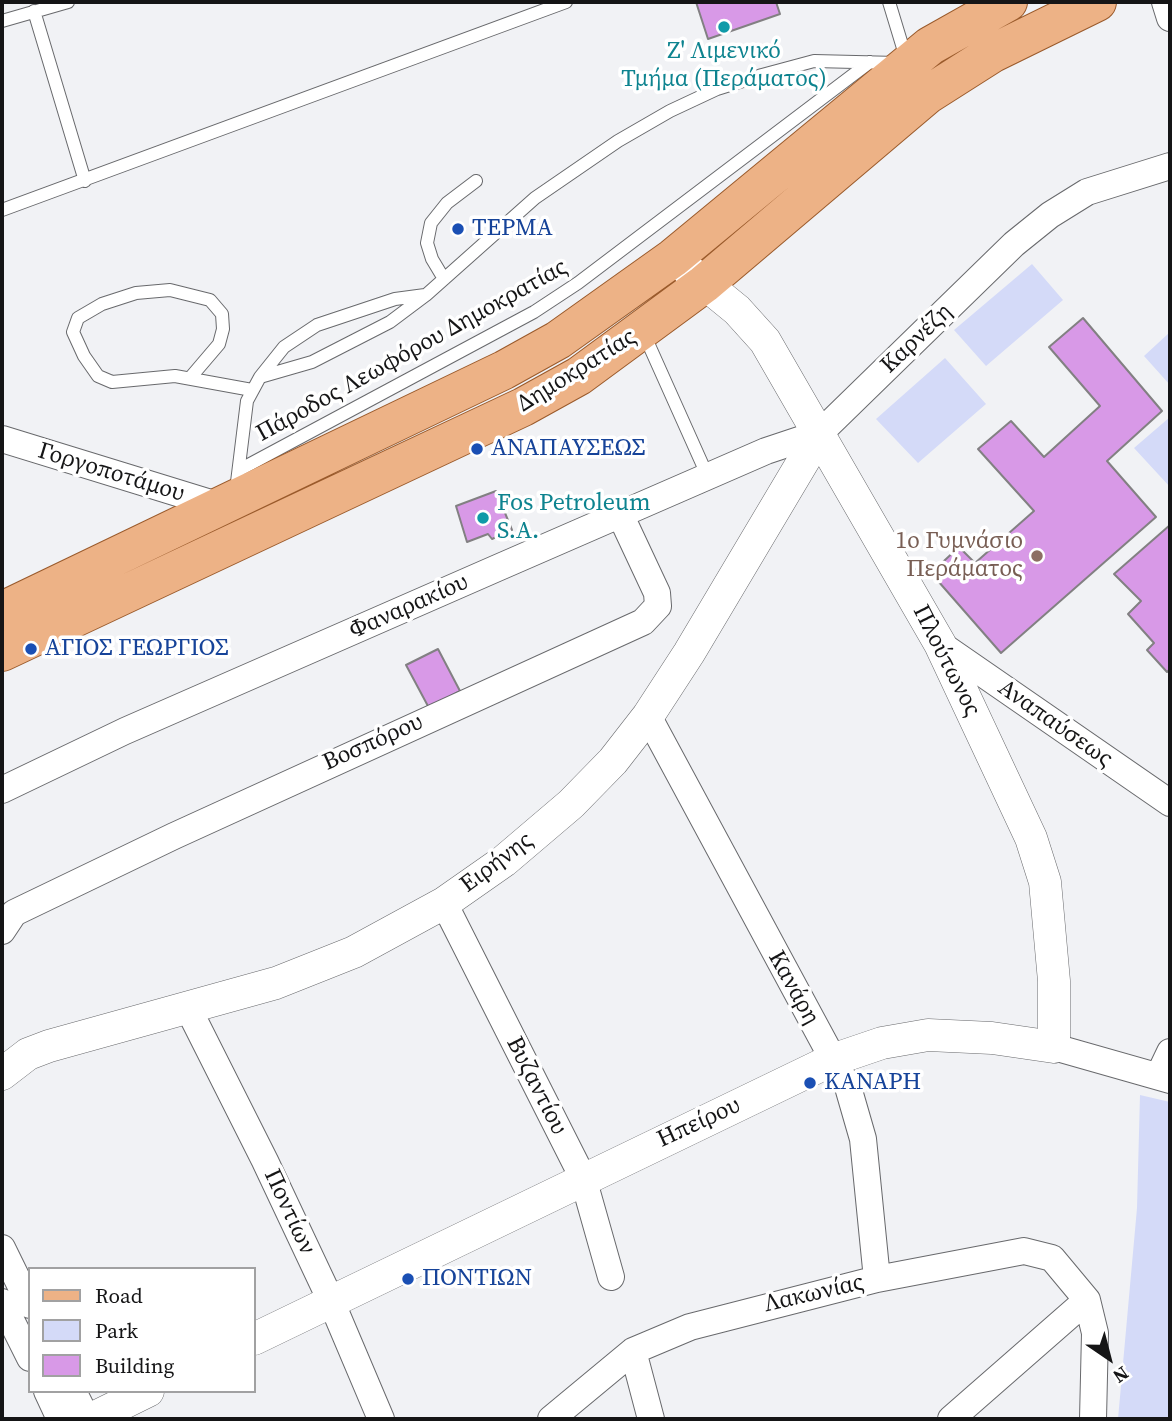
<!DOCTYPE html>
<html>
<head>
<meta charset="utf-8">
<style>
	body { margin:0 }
	#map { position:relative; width:1172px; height:1421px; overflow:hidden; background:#f1f2f5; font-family:"Source Serif 4",serif }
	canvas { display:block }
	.frame { position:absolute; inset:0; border:4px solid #151516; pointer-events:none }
	.legend { position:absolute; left:28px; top:1267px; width:228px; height:126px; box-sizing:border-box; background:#fff; border:2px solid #a1a1a2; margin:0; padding:9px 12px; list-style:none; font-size:21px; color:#151516 }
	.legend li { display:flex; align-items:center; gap:14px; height:35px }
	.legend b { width:35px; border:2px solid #a1a1a2 }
	.north { position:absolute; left:1074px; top:1323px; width:70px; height:70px; -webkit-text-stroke:5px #fff; paint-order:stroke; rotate:145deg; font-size:19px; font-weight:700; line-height:28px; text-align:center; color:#151516 }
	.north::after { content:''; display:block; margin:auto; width:24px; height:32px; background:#151516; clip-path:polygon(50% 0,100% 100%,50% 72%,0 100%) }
</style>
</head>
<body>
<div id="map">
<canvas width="1172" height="1421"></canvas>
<div class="frame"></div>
<ul class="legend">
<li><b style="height:9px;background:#edb286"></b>Road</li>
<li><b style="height:19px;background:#d4daf8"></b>Park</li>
<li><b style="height:19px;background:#d899e7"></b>Building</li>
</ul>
<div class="north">N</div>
</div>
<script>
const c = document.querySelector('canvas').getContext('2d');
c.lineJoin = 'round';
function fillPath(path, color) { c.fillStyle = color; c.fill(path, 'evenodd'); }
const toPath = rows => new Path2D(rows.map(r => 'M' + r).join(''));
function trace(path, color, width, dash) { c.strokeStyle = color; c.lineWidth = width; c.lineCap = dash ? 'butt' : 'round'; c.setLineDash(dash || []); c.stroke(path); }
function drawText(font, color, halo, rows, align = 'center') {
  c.font = font + ' "Source Serif 4",serif'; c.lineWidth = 7; c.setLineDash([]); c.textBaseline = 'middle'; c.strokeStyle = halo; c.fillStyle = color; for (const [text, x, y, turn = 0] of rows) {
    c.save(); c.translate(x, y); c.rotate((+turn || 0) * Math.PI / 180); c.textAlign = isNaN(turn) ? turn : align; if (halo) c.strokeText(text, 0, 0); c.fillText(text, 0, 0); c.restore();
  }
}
fillPath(toPath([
	[1032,264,1063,300,986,366,954,330],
	[1170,332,1170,385,1144,356],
	[945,358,986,404,918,463,876,419],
	[1170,417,1170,487,1134,448],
	[1140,1095,1170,1102,1170,1419,1118,1419,1137,1208]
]), '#d4daf8');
const building = toPath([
	[696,2,776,2,780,14,708,39,696,2],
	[1083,318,1162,411,1107,461,1156,517,1001,653,931,573,959,547,975,563,1034,511,978,449,1011,421,1044,457,1100,406,1049,347,1083,318],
	[496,491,512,530,492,539,488,534,467,542,456,506,496,491],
	[1170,525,1170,669,1167,672,1147,650,1154,643,1128,614,1141,601,1114,574,1170,525],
	[438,649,460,691,429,708,406,665,438,649]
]);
fillPath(building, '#d899e7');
trace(building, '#828082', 2);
const service = toPath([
	[889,2,906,58],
	[34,11,85,181],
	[2,21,68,2],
	[2,210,566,2],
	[444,279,432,259,427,243,431,223,447,203,476,181],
	[644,334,708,477],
	[260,377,284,347,317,325,395,299,425,295],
	[190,378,219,344,223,329,222,314,210,300,170,290,136,293,102,304,78,318,73,332,84,356,98,376,112,382,175,376,252,390],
	[241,469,534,312,578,283,870,62],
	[236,490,247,401,260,377,312,362,390,322,426,295,535,198,618,141,670,111,717,89,762,75,814,61,897,63]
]);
const minor = toPath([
	[1165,2,1170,18],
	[2,439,220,506],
	[940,644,1170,803],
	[648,716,848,1087,863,1139,877,1279],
	[2,790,125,731,495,569,766,451,820,433,1014,244,1050,215,1087,192,1170,166],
	[444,903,583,1178,611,1277],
	[2,931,14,913,174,836,643,622,658,606,657,593,620,514],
	[188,1008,265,1161,331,1301,381,1419],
	[1054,1047,1170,1080],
	[1159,1075,1170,1052],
	[2,1248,30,1305],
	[1087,1300,1095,1333,1093,1419],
	[2,1302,30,1358],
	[633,1351,651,1419],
	[47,1391,60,1419],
	[73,1391,87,1419],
	[551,1419,633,1351,690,1327,877,1279,1024,1251,1052,1258,1087,1300],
	[951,1419,1087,1300]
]);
const tertiary = toPath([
	[2,1074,28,1054,49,1046,276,983,354,952,444,903,504,861,571,804,613,761,648,716,689,653,820,433],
	[254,1339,832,1060,882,1043,928,1035,992,1038,1054,1047,1054,981,1045,882,1031,838,940,644,765,341,737,310,688,270],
	[91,1419,148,1391]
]);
const primary = toPath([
	[2,611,504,370,558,340,673,258,930,46,1008,2],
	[2,652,523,407,579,376,704,284,927,95,993,53,1097,2]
]);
trace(service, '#68696c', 14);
trace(minor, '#68696c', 28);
trace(tertiary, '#68696c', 33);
trace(primary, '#9a5a2b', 40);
trace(service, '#fff', 12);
trace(minor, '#fff', 26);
trace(tertiary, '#fff', 32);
trace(primary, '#edb286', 38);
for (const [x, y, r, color] of [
	[724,27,7,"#0f9aa8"],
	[458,229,7,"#1a4fb4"],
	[477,449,7,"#1a4fb4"],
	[483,518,7,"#0f9aa8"],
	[1037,556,7,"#8d6e63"],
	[31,649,7,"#1a4fb4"],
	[810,1083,7,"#1a4fb4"],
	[408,1279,7,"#1a4fb4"]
]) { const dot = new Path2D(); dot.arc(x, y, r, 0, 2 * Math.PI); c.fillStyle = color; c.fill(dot); trace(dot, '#fff', 2.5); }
drawText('24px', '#0d838f', '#fff', [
	["Ζ' Λιμενικό",724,52],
	["Τμήμα (Περάματος)",724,80],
	["Fos Petroleum",497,504,"left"],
	["S.A.",497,532,"left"]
]);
drawText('24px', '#164399', '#fff', [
	["ΤΕΡΜΑ",472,229],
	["ΑΝΑΠΑΥΣΕΩΣ",491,449],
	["ΑΓΙΟΣ ΓΕΩΡΓΙΟΣ",45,649],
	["ΚΑΝΑΡΗ",824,1083],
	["ΠΟΝΤΙΩΝ",422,1279]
], 'left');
drawText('24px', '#151516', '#fff', [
	["Καρνέζη",917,339,-44],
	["Πάροδος Λεωφόρου Δημοκρατίας",412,351,-29],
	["Δημοκρατίας",577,371,-32],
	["Γοργοποτάμου",111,473,17],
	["Φαναρακίου",409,607,-24],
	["Πλούτωνος",946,661,63],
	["Αναπαύσεως",1055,724,35],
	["Βοσπόρου",373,743,-24],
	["Ειρήνης",497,863,-37],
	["Κανάρη",793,988,61],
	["Βυζαντίου",536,1086,63],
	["Ηπείρου",699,1123,-25],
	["Ποντίων",289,1212,65],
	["Λακωνίας",814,1294,-13]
]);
drawText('24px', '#785e54', '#fff', [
	["1ο Γυμνάσιο",1023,542],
	["Περάματος",1023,570]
], 'right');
</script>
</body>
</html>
